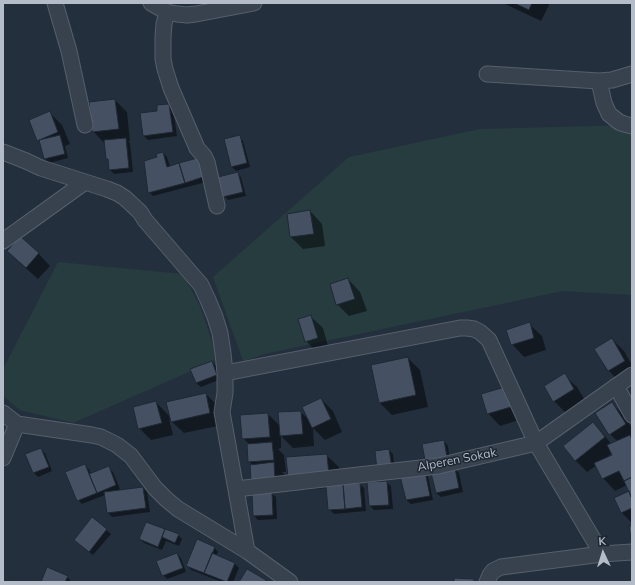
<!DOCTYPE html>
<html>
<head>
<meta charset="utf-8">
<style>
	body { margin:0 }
	#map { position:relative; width:635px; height:585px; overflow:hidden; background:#242f3e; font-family:Mulish,sans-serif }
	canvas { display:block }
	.frame { position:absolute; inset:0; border:4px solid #b4bcc9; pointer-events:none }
	.north { position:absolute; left:583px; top:533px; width:40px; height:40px; -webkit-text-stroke:3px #1d2633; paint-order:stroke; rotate:356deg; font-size:11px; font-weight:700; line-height:16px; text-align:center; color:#b4bcc9 }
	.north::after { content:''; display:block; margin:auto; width:14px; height:18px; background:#b4bcc9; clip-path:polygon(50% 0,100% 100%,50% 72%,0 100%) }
</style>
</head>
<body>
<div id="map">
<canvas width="635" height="585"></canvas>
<div class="frame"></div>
<div class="north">K</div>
</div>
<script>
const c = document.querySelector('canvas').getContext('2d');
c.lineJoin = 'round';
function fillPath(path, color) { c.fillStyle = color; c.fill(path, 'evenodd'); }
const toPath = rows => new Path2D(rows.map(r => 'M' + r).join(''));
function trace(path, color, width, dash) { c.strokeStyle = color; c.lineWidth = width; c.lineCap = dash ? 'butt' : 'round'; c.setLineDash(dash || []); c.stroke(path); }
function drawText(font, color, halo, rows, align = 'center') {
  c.font = font + ' Mulish,sans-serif'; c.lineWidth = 3; c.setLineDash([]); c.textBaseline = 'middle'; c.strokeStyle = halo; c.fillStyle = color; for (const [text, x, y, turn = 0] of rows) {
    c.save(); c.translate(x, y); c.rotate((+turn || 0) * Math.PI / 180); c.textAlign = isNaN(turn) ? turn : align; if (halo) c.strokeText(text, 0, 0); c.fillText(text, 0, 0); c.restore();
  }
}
fillPath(toPath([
	[632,125,632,295,563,291,269,353,243,361,213,277,349,157,480,129],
	[58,262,183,274,200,306,206,323,216,354,216,360,73,423,20,410,3,396,3,369]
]), '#263c3f');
fillPath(toPath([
	[503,3,550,3,541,21],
	[115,100,127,112,130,141,128,141,130,143,133,172,114,174,110,170,110,162,107,159,105,144,93,131],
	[169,105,173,109,177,136,148,140,144,136],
	[50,113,62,125,70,144,65,146,68,158,49,163,45,158,41,143,38,140],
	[239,136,243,141,250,167,236,171,232,167,225,140],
	[163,153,167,157,170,167,201,158,210,181,153,196,149,192,158,158],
	[237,173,241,177,246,196,228,200,224,196],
	[310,211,322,224,325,246,303,249,291,237],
	[38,253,50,266,38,279,20,263],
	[348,279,360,292,367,311,349,316,337,304],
	[310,316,323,328,329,350,318,353,306,341],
	[529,324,542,336,546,350,524,357,512,344],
	[612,339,624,351,632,365,632,376,621,383,609,371,596,349],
	[408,358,420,370,428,407,392,415,380,403,372,366],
	[212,362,216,366,221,379,201,387,196,383],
	[564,375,577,387,586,402,566,413,554,401],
	[505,388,522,419,500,426,488,413],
	[206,394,218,406,222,425,184,433,169,419,173,435,151,440,139,428,156,402,170,417],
	[321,399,333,411,342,432,325,440,313,428,314,446,293,448,281,436,281,448,278,449,284,455,286,472,282,472,286,476,287,491,271,493,276,497,277,519,258,520,254,516,253,465,249,462,248,445,250,445,243,438,268,414,280,426,301,412,309,420],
	[611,403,624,415,632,428,632,523,622,513,615,498,630,492,627,485,615,491,603,478,597,465,587,472,575,460,593,424,605,436,612,445,618,442,610,434],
	[612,453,613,455,607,458,607,457],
	[444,441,448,446,450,461,425,460],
	[40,449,45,453,52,471,38,477,34,473],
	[389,450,393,454,395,472,382,474],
	[326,455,339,467,340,486,360,484,364,488,366,511,334,514,329,509,328,488,301,490,289,478],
	[84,465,89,469,91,475,109,468,113,472,120,489,116,491,143,488,147,492,150,512,112,517,108,513,105,495,82,504,78,500],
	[455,469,459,473,463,492,441,497,436,493],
	[424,472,428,476,433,500,411,504,406,500,402,477],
	[387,482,391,486,393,509,374,510,370,506,368,483],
	[92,518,111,534,93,555,79,544],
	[147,523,178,535,182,539,179,546,166,541,162,550,144,543,140,539],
	[214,547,218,552,216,556,235,564,239,568,233,582,222,582,191,570,187,566],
	[177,554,181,558,186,572,167,579,163,575],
	[67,577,71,581,71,582,42,582]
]), '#0007');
const building = toPath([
	[514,3,532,3,529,10,514,3],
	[115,99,119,129,92,132,89,102,115,99],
	[169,104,173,132,143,136,140,113,157,111,157,105,169,104],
	[50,111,58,132,37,141,29,120,50,111],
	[60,135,65,154,44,159,39,140,60,135],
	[240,135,247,163,231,167,224,139,240,135],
	[126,138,129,168,109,170,108,159,106,159,104,140,126,138],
	[163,152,167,167,179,163,185,183,148,193,144,161,157,157,156,154,163,152],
	[201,157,206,176,185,183,179,163,201,157],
	[238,172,243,192,223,197,218,177,238,172],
	[310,210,314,234,290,237,287,214,310,210],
	[20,236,39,253,26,268,7,251,20,236],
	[348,278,355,299,336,305,330,284,348,278],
	[311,315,318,338,305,342,298,319,311,315],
	[530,322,534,338,511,345,506,330,530,322],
	[612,338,625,361,608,371,594,349,612,338],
	[408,357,416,395,379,403,371,365,408,357],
	[212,361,217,375,196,383,190,369,212,361],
	[565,373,574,389,553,402,544,386,565,373],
	[505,387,511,407,487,414,481,394,505,387],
	[206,393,210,413,171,422,166,402,206,393],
	[321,398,331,419,312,428,302,407,321,398],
	[156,401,162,423,138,429,133,407,156,401],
	[612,402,626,424,609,435,595,413,612,402],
	[301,411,303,434,280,436,278,412,301,411],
	[268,413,270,437,242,439,240,415,268,413],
	[593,422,605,437,575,461,563,446,593,422],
	[630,435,632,440,632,477,624,481,619,471,602,479,594,463,612,455,607,445,630,435],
	[444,440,447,457,425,460,422,444,444,440],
	[272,442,274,460,248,462,247,444,272,442],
	[41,448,49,467,33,473,25,454,41,448],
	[389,449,392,468,377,470,375,451,389,449],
	[327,454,329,475,288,478,286,457,327,454],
	[274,462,275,479,251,481,250,465,274,462],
	[85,464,97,493,77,501,65,472,85,464],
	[109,466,116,485,97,493,89,474,109,466],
	[455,468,459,488,436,493,431,473,455,468],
	[425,471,430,496,406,500,400,476,425,471],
	[632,477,632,499,624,481,632,477],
	[387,481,389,505,369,506,367,482,387,481],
	[360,483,362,507,345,509,343,484,360,483],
	[343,484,345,509,328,510,326,486,343,484],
	[143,487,146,508,107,513,104,492,143,487],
	[629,491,632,499,632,508,621,513,614,498,629,491],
	[272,492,273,515,253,516,252,493,272,492],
	[92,517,107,529,89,552,74,540,92,517],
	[146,522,165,529,158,547,139,539,146,522],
	[629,526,632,526,632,544,629,526],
	[165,529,179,534,175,543,162,537,165,529],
	[197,539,215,547,204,573,186,566,197,539],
	[177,553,183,568,162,576,156,561,177,553],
	[212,553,235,563,227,582,204,573,212,553],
	[47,567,68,576,65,582,41,582,47,567],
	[247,569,266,580,265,582,239,582,247,569],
	[454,578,474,579,474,582,454,582,454,578]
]);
fillPath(building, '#455162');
trace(building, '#1f2835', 1);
const street = toPath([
	[55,3,69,51,85,125],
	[151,3,167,12,177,14,187,15,196,14,254,3],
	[167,12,164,24,163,37,163,59,165,69,171,88,197,148,204,156,207,162,217,206],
	[487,74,599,81,612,80,632,74],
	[599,81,604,103,609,114,619,122,624,124,632,126],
	[3,152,26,161,41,168,107,189,117,193,125,198,140,212,145,220,201,285,208,300,215,317,220,333,223,353,225,373,225,393,222,412,247,551,290,582],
	[3,241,85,182],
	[225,373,460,328,467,328,474,329,480,332,489,340,536,443,602,554,632,552],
	[616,386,632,415],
	[3,413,17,424,92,435,101,437,117,445,131,456,155,488,166,499,178,509,247,551],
	[3,458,17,424],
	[236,489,438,466,536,443,632,375],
	[487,582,490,575,493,571,501,567,602,554]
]);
trace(street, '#565f6c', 17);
trace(street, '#38414e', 15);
drawText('12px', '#b4bcc9', '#1d2633', [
	["Alperen Sokak",457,460,-11]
]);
</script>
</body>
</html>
